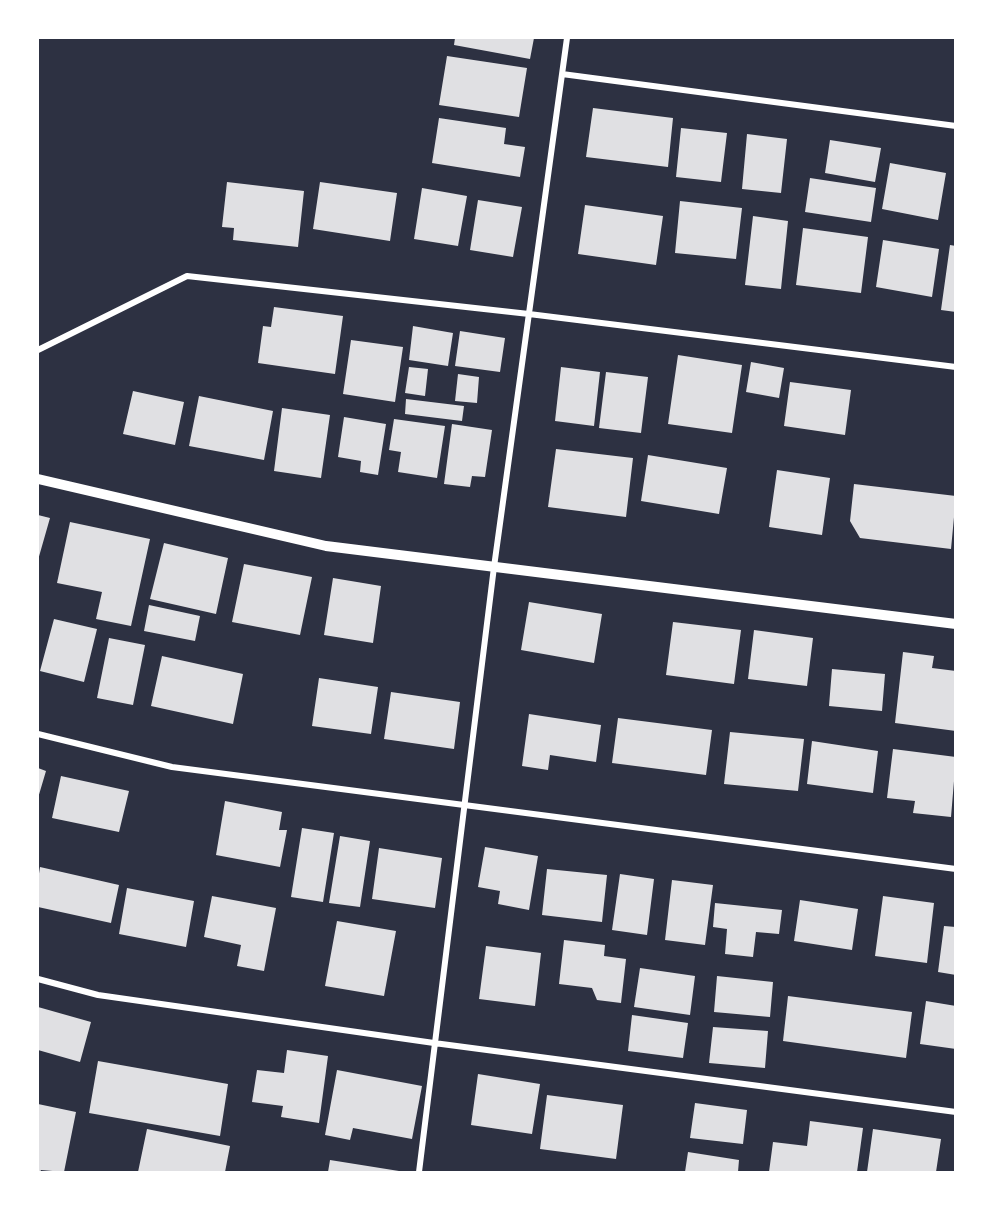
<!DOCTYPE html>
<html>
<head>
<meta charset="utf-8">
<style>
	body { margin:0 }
	#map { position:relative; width:993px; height:1210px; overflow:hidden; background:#2d3142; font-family:"Fira Sans",sans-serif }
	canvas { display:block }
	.frame { position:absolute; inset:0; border:39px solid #fff; pointer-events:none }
</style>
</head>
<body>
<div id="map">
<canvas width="993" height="1210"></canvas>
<div class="frame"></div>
</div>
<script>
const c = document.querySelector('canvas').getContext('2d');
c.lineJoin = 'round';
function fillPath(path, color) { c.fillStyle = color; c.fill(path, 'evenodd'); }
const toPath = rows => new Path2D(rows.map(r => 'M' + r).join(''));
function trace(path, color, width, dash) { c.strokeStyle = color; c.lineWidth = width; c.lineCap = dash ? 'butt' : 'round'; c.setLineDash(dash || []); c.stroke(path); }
fillPath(toPath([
	[455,38,534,38,530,59,454,45],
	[447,56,527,68,519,117,439,105],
	[593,108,673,118,668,167,586,157],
	[439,118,506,128,504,144,525,147,520,177,432,163],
	[681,128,727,133,721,182,676,177],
	[747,134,787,139,781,193,742,189],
	[830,140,881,148,875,182,825,173],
	[890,163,946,173,938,220,882,209],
	[810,178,876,188,871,222,805,212],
	[227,182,304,191,298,247,233,240,234,228,222,227],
	[320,182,397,193,390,241,313,229],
	[422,188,467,196,458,246,414,239],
	[478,200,522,207,513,257,470,250],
	[680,201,742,208,736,259,675,253],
	[585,205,663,216,656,265,578,254],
	[753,216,788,221,781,289,745,285],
	[803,228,868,237,861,293,796,285],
	[883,240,939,249,932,297,876,287],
	[950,245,956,246,956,312,941,310],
	[274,307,343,316,335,374,258,363,263,326,271,327],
	[413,326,453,333,448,366,409,360],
	[460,331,505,338,500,372,455,366],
	[351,340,403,347,395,402,343,394],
	[678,355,742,365,732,433,668,424],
	[751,362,784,368,779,398,746,392],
	[409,367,428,369,425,396,405,393],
	[561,367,600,372,594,426,555,421],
	[606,372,648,377,641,433,599,428],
	[458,374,479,377,477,403,455,401],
	[790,382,851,390,845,435,784,426],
	[133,391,184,402,175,445,123,434],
	[199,396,273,411,264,460,189,446],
	[406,399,464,406,462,421,405,414],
	[282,408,330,415,321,478,274,471],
	[344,417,386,424,378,475,360,472,361,461,338,457],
	[394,419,445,426,437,478,398,472,401,452,389,450],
	[452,424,492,430,485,477,472,476,470,487,444,484],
	[556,449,633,458,626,517,548,507],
	[648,455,727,468,719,514,641,501],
	[777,470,830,478,822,535,769,527],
	[854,484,956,496,951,549,860,538,850,521],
	[38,515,50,518,38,560],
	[70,522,150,539,131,626,96,619,102,592,57,583],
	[164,543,228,558,216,614,150,599],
	[244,564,312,577,300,635,232,622],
	[333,578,381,586,373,643,324,635],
	[529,602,602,614,594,663,521,650],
	[149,605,200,616,195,641,144,631],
	[54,619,97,629,84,682,40,671],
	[673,622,741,630,734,684,666,675],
	[754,630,813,638,807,686,748,679],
	[109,638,145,645,133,705,97,698],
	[903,652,934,656,932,668,956,671,956,731,895,723],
	[162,656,243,674,233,724,151,706],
	[832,669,885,674,882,711,829,706],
	[319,678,378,687,371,734,312,726],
	[391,692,460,702,454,749,384,739],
	[529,714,601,725,596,762,550,755,548,770,522,766],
	[618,718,712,730,706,775,612,763],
	[730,732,804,739,798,791,724,784],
	[812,741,878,751,873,793,807,784],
	[893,749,956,757,951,817,913,813,915,801,887,798],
	[38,768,46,771,38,798],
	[61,776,129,791,119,832,52,818],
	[225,801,282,812,279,830,287,830,280,867,216,855],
	[302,828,334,833,323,902,291,897],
	[340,836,370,841,360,907,329,903],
	[485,847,538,856,529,910,498,904,500,891,478,887],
	[379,848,442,858,435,908,372,899],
	[40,867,119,885,111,923,38,907,38,880],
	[547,869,607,875,602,922,542,915],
	[620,874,654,879,647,935,612,930],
	[672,880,713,885,705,945,665,940],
	[127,888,194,901,186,947,119,934],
	[212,896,276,908,264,971,237,966,241,945,204,937],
	[883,896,934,903,927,963,875,956],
	[800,900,858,909,852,950,794,941],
	[715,903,782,910,779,934,756,932,753,957,725,954,727,929,713,927],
	[337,921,396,931,384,996,325,986],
	[944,926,956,927,956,975,938,972],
	[564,940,605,945,604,956,626,959,621,1003,597,1000,592,988,559,984],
	[486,946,541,953,535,1006,479,999],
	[640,968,695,976,690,1015,634,1007],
	[717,976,773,982,770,1017,714,1012],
	[788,996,912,1012,906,1058,783,1041],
	[926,1001,956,1006,956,1049,920,1044],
	[38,1007,91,1022,80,1062,38,1050],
	[632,1015,688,1023,683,1058,628,1051],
	[713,1027,768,1031,765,1068,709,1063],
	[287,1050,328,1056,319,1123,281,1117,283,1106,252,1102,257,1070,284,1073],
	[98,1061,228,1084,220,1136,89,1113],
	[337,1070,422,1086,412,1139,353,1128,350,1140,325,1135],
	[478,1074,540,1084,532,1134,471,1125],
	[547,1095,623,1105,616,1159,540,1149],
	[695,1103,747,1110,743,1144,690,1138],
	[38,1104,76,1112,64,1172,41,1170,40,1172,38,1172],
	[810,1121,863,1128,857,1172,769,1172,773,1142,807,1146],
	[147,1129,230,1146,225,1172,138,1172],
	[873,1129,941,1139,936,1172,867,1172],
	[688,1152,739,1160,738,1172,685,1172],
	[330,1160,399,1171,399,1172,328,1172]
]), '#e0e0e3');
trace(toPath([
	[562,74,956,126],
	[38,350,187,276,529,314,956,367],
	[38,734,172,767,956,869],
	[38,979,98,995,434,1043,956,1112],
	[419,1172,494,567,567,38]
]), '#fff', 6);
trace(toPath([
	[38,479,326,546,956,624]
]), '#fff', 10);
</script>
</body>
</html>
